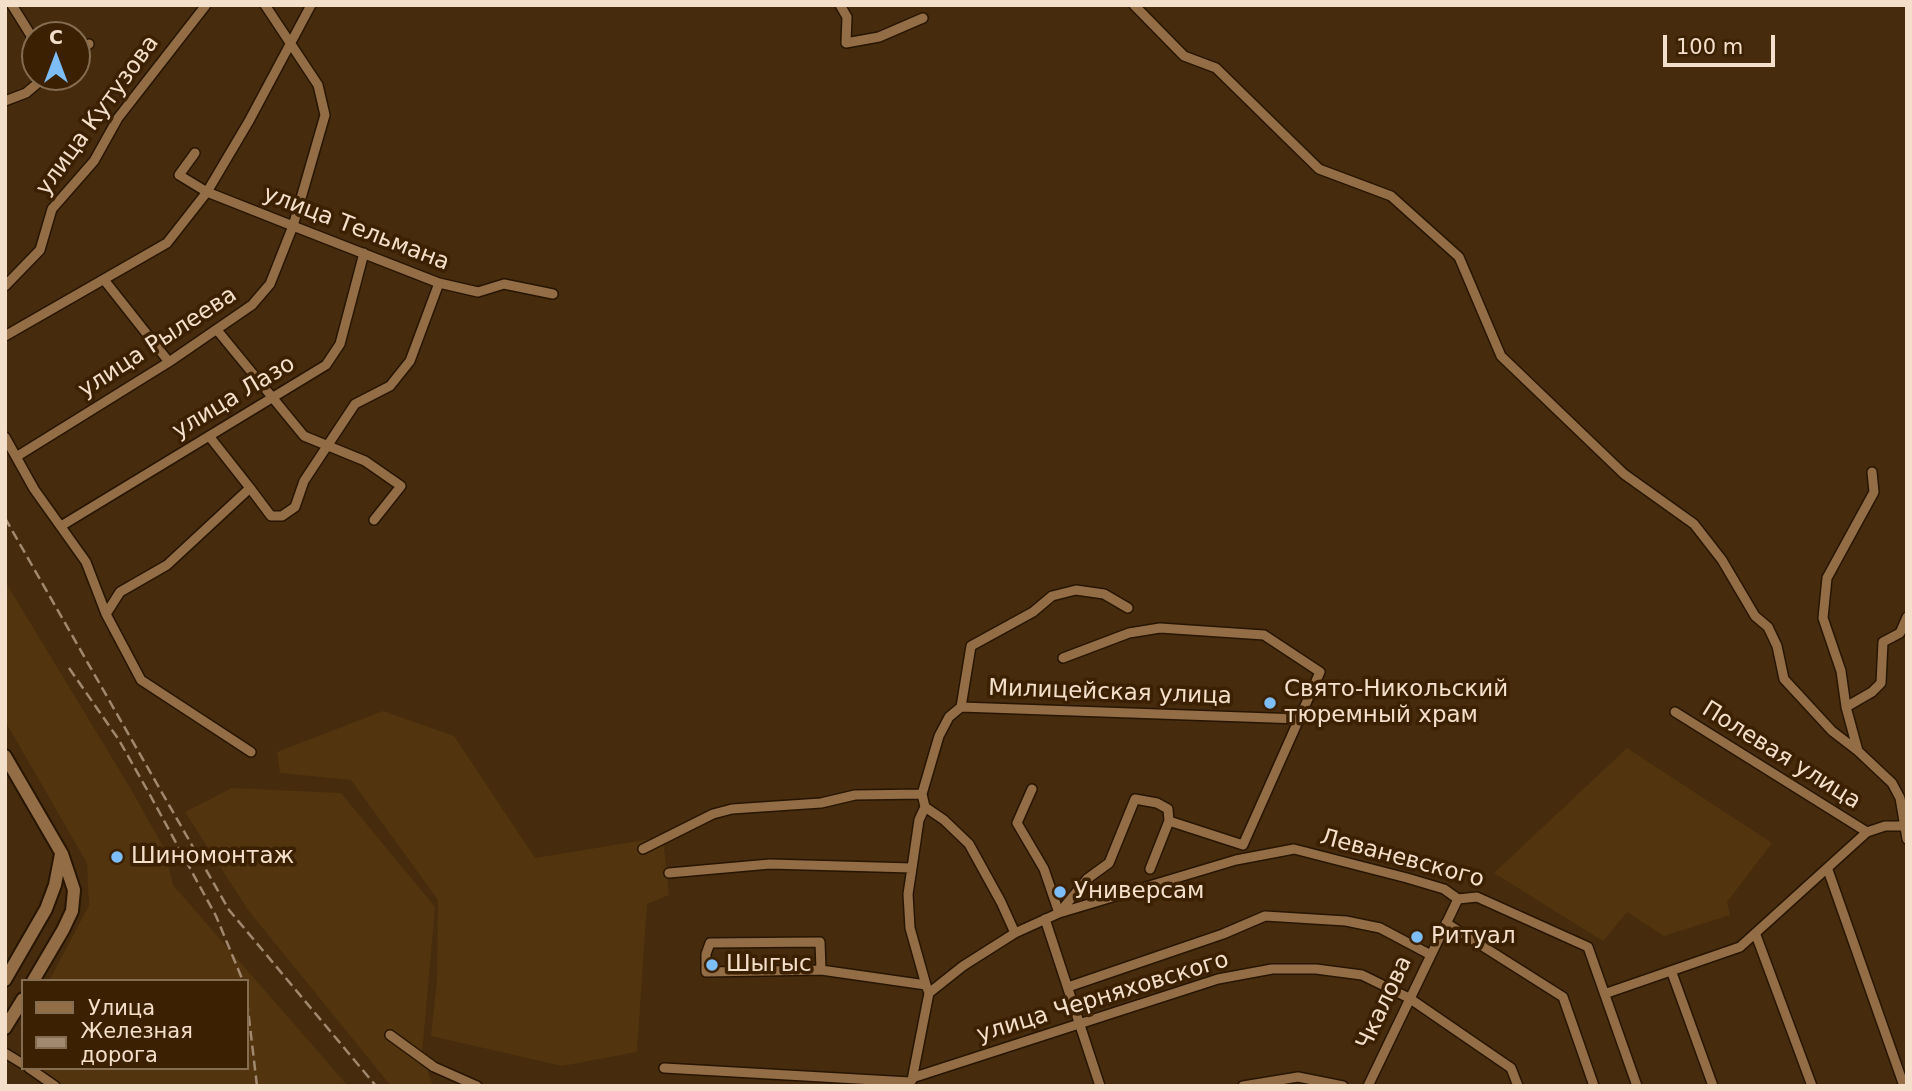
<!DOCTYPE html>
<html>
<head>
<meta charset="utf-8">
<style>
	body { margin:0 }
	#map { position:relative; width:1912px; height:1091px; overflow:hidden; background:#462c0c; font-family:"DejaVu Sans",sans-serif }
	canvas { display:block }
	.frame { position:absolute; inset:0; border:7px solid #f4dfca; pointer-events:none }
	.legend { position:absolute; left:21px; top:979px; width:228px; height:91px; box-sizing:border-box; background:#3b2102; border:2px solid #856d52; margin:0; padding:9px 12px; list-style:none; font-size:21px; color:#f4dfca }
	.legend li { display:flex; align-items:center; gap:14px; height:35px }
	.legend b { width:35px; border:2px solid #856d52 }
	.north { position:absolute; left:21px; top:21px; width:70px; height:70px; box-sizing:border-box; background:#3b2102; border:2px solid #856d52; border-radius:50%; rotate:0deg; font-size:19px; font-weight:700; line-height:28px; text-align:center; color:#f4dfca }
	.north::after { content:''; display:block; margin:auto; width:24px; height:32px; background:#7dbef9; clip-path:polygon(50% 0,100% 100%,50% 72%,0 100%) }
	.scale { position:absolute; left:1663px; top:35px; width:112px; height:32px; box-sizing:border-box; border:4px solid #f4dfca; border-top:0; padding-left:9px; font-size:21px; line-height:24px; white-space:nowrap; color:#f4dfca; -webkit-text-stroke:5px #3b2102; paint-order:stroke }
</style>
</head>
<body>
<div id="map">
<canvas width="1912" height="1091"></canvas>
<div class="frame"></div>
<ul class="legend">
<li><b style="height:9px;background:#926d45"></b>Улица</li>
<li><b style="height:9px;background:#a1896f"></b>Железная дорога</li>
</ul>
<div class="north">С</div>
<div class="scale">100 m</div>
</div>
<script>
const c = document.querySelector('canvas').getContext('2d');
c.lineJoin = 'round';
function fillPath(path, color) { c.fillStyle = color; c.fill(path, 'evenodd'); }
const toPath = rows => new Path2D(rows.map(r => 'M' + r).join(''));
function trace(path, color, width, dash) { c.strokeStyle = color; c.lineWidth = width; c.lineCap = dash ? 'butt' : 'round'; c.setLineDash(dash || []); c.stroke(path); }
function drawText(font, color, halo, rows, align = 'center') {
  c.font = font + ' "DejaVu Sans",sans-serif'; c.lineWidth = 7; c.setLineDash([]); c.textBaseline = 'middle'; c.strokeStyle = halo; c.fillStyle = color; for (const [text, x, y, turn = 0] of rows) {
    c.save(); c.translate(x, y); c.rotate((+turn || 0) * Math.PI / 180); c.textAlign = isNaN(turn) ? turn : align; if (halo) c.strokeText(text, 0, 0); c.fillText(text, 0, 0); c.restore();
  }
}
fillPath(toPath([
	[5,581,132,791,164,848,173,885,348,1086,46,1086,25,1068,247,1068,247,981,49,981,89,905,87,863,5,721],
	[383,711,454,736,535,858,663,837,669,895,647,904,637,1052,562,1066,431,1036,437,979,438,900,351,780,280,773,277,752],
	[1627,748,1772,843,1727,902,1730,915,1664,936,1627,912,1603,941,1494,873],
	[232,788,341,793,435,907,422,1054,433,1086,391,1086,248,910,185,812]
]), '#52340f');
const street = toPath([
	[12,5,35,42],
	[840,5,847,17,846,43,879,37,923,18],
	[1134,5,1184,56,1216,68,1319,169,1391,196,1459,257,1501,356,1624,474,1694,524,1722,560,1755,616,1768,627,1777,646,1784,679,1832,731,1858,751],
	[77,53,89,44],
	[5,101,26,93,45,77],
	[195,153,179,175,207,192,293,226,439,283,478,292,504,284,553,294],
	[105,281,169,362],
	[5,286,40,250,52,209,94,161,118,118,206,5],
	[217,330,304,436,365,461,401,486,374,520],
	[5,336,167,243,207,192,249,121,311,5],
	[209,436,250,488],
	[5,437,34,489,86,562,106,614,141,680,251,752],
	[16,457,169,362,252,305,270,284,293,226,325,115,318,85,265,5],
	[1872,472,1874,492,1827,578,1823,618,1841,671,1846,707,1858,751,1892,783,1900,798,1907,839],
	[61,526,326,365,340,344,364,253],
	[106,614,120,592,167,565,250,488,271,516,282,516,295,507,304,481,355,404,390,386,410,361,439,283],
	[1063,658,1129,633,1160,628,1264,635,1320,672,1243,845,1169,821,1150,869],
	[961,707,1300,719],
	[1846,707,1872,692,1881,683,1883,642,1900,633,1907,617],
	[1675,712,1867,832],
	[1032,789,1017,823,1044,869,1059,913,1087,879,1109,863,1135,799,1157,803,1168,809,1169,821],
	[643,849,713,814,732,809,821,803,855,795,922,794],
	[912,868,919,820,925,807],
	[1828,870,1904,1086],
	[669,873,770,864,912,868,908,894,910,928,926,985],
	[1045,919,1100,1086],
	[1446,923,1563,997,1594,1086],
	[1015,933,1001,902,969,844,944,820,925,807,922,794,939,736,949,717,961,707,971,646,1033,612,1052,596,1076,590,1104,594,1128,608],
	[1756,935,1812,1086],
	[821,970,820,942,710,943,706,954,706,972,821,970,926,985,929,993],
	[1672,973,1713,1086],
	[1068,987,1223,934,1265,916,1346,921,1380,928,1429,954],
	[929,993,963,966,1015,933,1059,913,1236,860,1294,849,1407,878,1444,889,1458,899,1477,897,1588,947,1637,1086],
	[1607,993,1740,947,1867,832,1885,826,1907,826],
	[390,1035,434,1067,477,1086],
	[5,1053,23,1064],
	[29,1068,55,1086],
	[664,1068,910,1082],
	[915,1077,1218,979,1272,969,1316,969,1362,975,1409,998,1511,1068,1518,1086],
	[912,1080,929,993],
	[1243,1086,1298,1077,1343,1086],
	[1368,1086,1458,899]
]);
const secondary = toPath([
	[5,756,62,854,74,890,72,911,63,930,33,981],
	[5,980,46,909,55,885,61,854],
	[5,1028,23,999]
]);
trace(street, '#271502', 12);
trace(secondary, '#271502', 16);
trace(street, '#926d45', 9);
trace(secondary, '#926d45', 12);
trace(toPath([
	[5,518,229,910,376,1086],
	[69,668,119,740,150,795,216,916,243,981],
	[247,1001,257,1086]
]), '#a1896f', 2.5, [10, 5]);
for (const [x, y, r, color] of [
	[1270,703,7,"#7dbef9"],
	[117,857,7,"#7dbef9"],
	[1060,892,7,"#7dbef9"],
	[1417,937,7,"#7dbef9"],
	[712,965,7,"#7dbef9"]
]) { const dot = new Path2D(); dot.arc(x, y, r, 0, 2 * Math.PI); c.fillStyle = color; c.fill(dot); trace(dot, '#3b2102', 2.5); }
drawText('23px', '#f4dfca', '#3b2102', [
	["улица Кутузова",98,116,-54],
	["улица Тельмана",356,229,21],
	["улица Рылеева",158,343,-33],
	["улица Лазо",234,398,-31],
	["Милицейская улица",1110,693,2],
	["Полевая улица",1781,756,32],
	["Леваневского",1402,859,15],
	["улица Черняховского",1103,998,-17],
	["Чкалова",1385,1003,-65]
]);
drawText('23px', '#f4dfca', '#3b2102', [
	["Свято-Никольский",1284,690],
	["тюремный храм",1284,716],
	["Шиномонтаж",131,857],
	["Универсам",1074,892],
	["Ритуал",1431,937],
	["Шыгыс",726,965]
], 'left');
</script>
</body>
</html>
